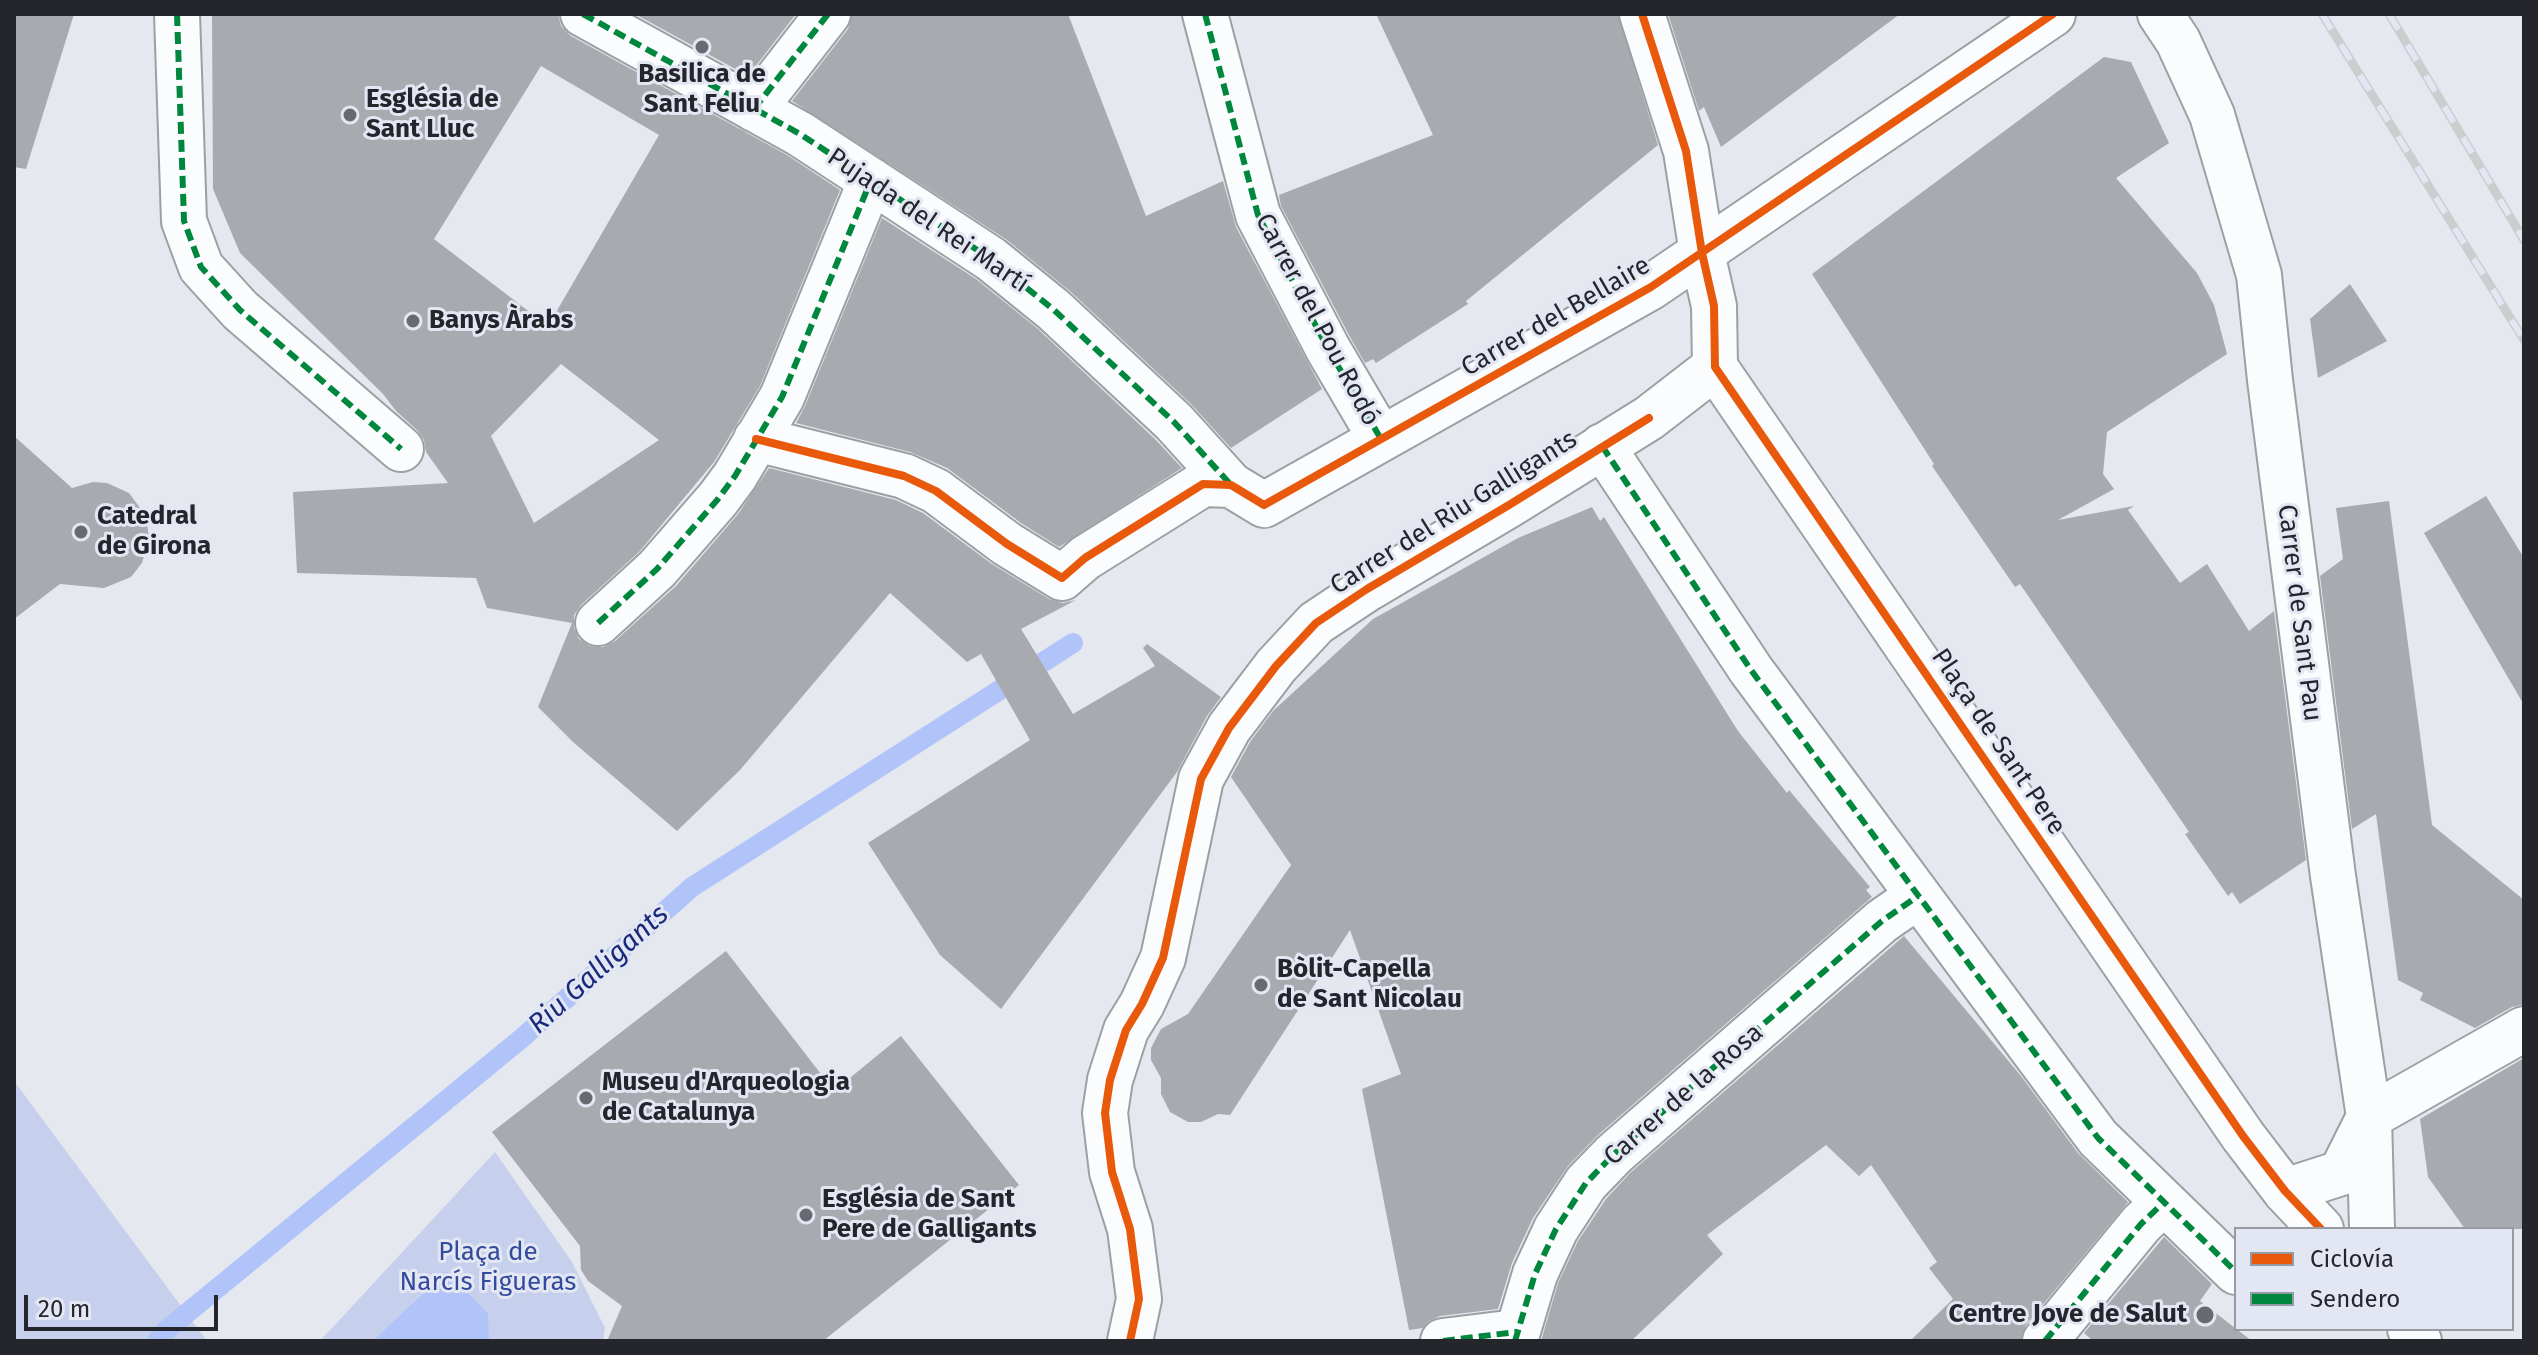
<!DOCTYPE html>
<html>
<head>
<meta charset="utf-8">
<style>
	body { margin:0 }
	#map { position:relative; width:2538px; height:1355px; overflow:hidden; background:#e6e8ef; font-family:"Fira Sans",sans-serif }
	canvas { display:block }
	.frame { position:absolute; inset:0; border:16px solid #25262b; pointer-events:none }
	.legend { position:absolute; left:2234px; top:1227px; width:280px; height:104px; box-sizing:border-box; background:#e2e7f3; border:2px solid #969aa3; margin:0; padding:10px 14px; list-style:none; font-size:24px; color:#25262b }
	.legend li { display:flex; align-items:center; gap:16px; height:40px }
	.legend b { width:40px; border:2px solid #969aa3 }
	.scale { position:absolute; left:24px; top:1295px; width:194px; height:36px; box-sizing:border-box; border:4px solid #25262b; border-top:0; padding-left:10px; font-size:24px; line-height:28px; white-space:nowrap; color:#25262b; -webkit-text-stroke:6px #e2e7f3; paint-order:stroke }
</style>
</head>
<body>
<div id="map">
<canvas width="2538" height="1355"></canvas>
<div class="frame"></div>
<ul class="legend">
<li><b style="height:10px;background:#e8590c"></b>Ciclovía</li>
<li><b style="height:10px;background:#00873e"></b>Sendero</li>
</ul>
<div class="scale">20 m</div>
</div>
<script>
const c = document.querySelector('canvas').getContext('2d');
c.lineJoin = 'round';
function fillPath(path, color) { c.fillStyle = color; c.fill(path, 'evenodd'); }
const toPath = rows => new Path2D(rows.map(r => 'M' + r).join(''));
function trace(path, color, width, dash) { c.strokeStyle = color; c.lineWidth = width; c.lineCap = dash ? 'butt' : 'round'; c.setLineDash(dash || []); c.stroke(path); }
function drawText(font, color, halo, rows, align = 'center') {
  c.font = font + ' "Fira Sans",sans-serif'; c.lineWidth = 6; c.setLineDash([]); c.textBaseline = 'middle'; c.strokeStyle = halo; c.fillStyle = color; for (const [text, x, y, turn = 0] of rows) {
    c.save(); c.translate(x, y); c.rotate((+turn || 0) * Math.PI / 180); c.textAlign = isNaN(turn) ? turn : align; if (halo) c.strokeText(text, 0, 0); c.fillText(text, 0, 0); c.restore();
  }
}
fillPath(toPath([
	[14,1081,207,1341,14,1341],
	[495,1152,572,1262,605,1328,603,1341,320,1341]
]), '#c6cfeb');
fillPath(toPath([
	[447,1271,488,1314,489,1341,378,1341,376,1338]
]), '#b1c4f9');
trace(toPath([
	[157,1341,164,1332,522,1038,692,887,1073,643]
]), '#b1c4f9', 20);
fillPath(toPath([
	[14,14,74,14,26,169,14,167],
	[212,14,558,14,561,26,571,36,787,155,840,190,760,386,714,462,639,552,581,605,574,615,574,628,579,639,590,646,603,647,615,641,676,586,738,514,769,468,896,500,923,513,992,564,1049,599,1063,603,1076,600,1021,629,1073,714,1155,666,1143,648,1147,644,1221,697,1207,716,1177,772,1001,1009,940,955,868,843,1030,740,981,654,967,662,890,593,740,770,677,831,573,742,538,707,572,623,487,608,476,578,297,573,293,492,448,483,426,452,424,440,417,430,396,411,383,394,240,253,213,189],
	[541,66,659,135,548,326,434,239],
	[561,364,659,440,534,523,491,436],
	[635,14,796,14,748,76],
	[852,14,1068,14,1146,216,1223,181,1236,227,1322,389,1231,448,1191,404,1071,292,1007,240,792,101,848,29],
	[1376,14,1618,14,1658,145,1466,301,1468,304,1376,363,1373,359,1365,363,1350,337,1281,206,1279,195,1433,135],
	[1668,14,1900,14,1721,147,1704,107,1699,111],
	[2104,57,2131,62,2169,143,2116,178,2197,273,2214,305,2227,354,2107,432,2103,474,2114,489,2058,520,2134,506,2128,510,2180,583,2207,564,2249,631,2274,611,2306,860,2240,904,2232,892,2228,896,2185,834,2189,832,2020,584,2015,587,1932,466,1934,464,1812,274],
	[882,218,976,279,1038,329,1156,440,1182,468,1059,547,1021,523,947,468,910,452,796,423,805,406],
	[2350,284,2387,341,2318,378,2310,319],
	[14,436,72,488,93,482,107,483,129,493,146,516,149,538,142,563,131,577,104,588,60,584,14,619],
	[2486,496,2524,558,2524,705,2424,533],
	[2389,501,2432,825,2524,900,2524,1004,2512,1007,2475,1028,2420,1000,2423,993,2398,980,2376,814,2352,829,2320,576,2343,559,2336,508],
	[1592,507,1600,521,1604,517,1738,731,1787,793,1789,790,1870,887,1866,890,1872,897,1598,1135,1568,1166,1533,1218,1512,1263,1498,1309,1440,1316,1429,1321,1423,1328,1409,1330,1362,1089,1401,1074,1350,930,1230,1115,1218,1114,1201,1122,1188,1122,1170,1112,1161,1094,1161,1078,1151,1060,1151,1048,1161,1029,1188,1014,1291,865,1231,777,1250,742,1273,711,1373,619,1518,538],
	[1904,936,2021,1076,2078,1153,2128,1202,2026,1325,2021,1341,1910,1341,1953,1299,1929,1268,1937,1262,1871,1165,1859,1176,1826,1145,1707,1235,1723,1254,1631,1341,1541,1341,1558,1283,1578,1241,1606,1199,1631,1172],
	[726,951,834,1091,901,1036,1019,1185,823,1341,607,1341,622,1306,588,1281,581,1270,580,1246,492,1132],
	[2524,1058,2524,1229,2465,1229,2428,1177,2420,1119],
	[2164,1237,2212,1284,2200,1301,2252,1341,2093,1341,2084,1333]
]), '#a9aab0');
const street = toPath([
	[177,14,184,221,201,267,240,310,401,449],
	[583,14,800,134,991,259,1054,310,1174,422,1231,485],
	[1205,14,1258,215,1328,349,1381,439],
	[1642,14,1686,151,1702,253,1714,306,1715,367,2243,1136,2285,1191,2321,1229],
	[2160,14,2178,41,2212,115,2259,275,2270,380,2333,876,2369,1117,2372,1229],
	[754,109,828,14],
	[756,439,904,476,936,491,1007,544,1062,578,1085,558,1203,484,1231,485,1264,505,1651,287,2053,14],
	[1602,446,1751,670,2098,1138,2236,1272],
	[598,623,657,569,718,499,735,476,782,397,871,180],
	[2285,1191,2341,1173,2369,1117,2524,1029],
	[2410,1329,2419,1341],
	[1130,1341,1139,1299,1130,1229,1112,1172,1105,1113,1110,1080,1126,1030,1142,1004,1163,958,1201,779,1229,728,1276,666,1316,623,1367,589,1509,505,1649,418,1715,367],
	[1443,1341,1516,1332],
	[1515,1341,1535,1274,1556,1229,1586,1183,1614,1154,1882,921,1918,896],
	[2045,1341,2141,1224,2164,1202]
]);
trace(street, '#9d9fa4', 48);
trace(street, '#fbfcfd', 44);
const rail = toPath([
	[2322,14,2524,340],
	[2389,14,2524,240]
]);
trace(rail, '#cccdcf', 9);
trace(rail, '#e2e7f3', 6, [18]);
trace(toPath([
	[177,14,184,221,201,267,240,310,401,449],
	[583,14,800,134,991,259,1054,310,1174,422,1231,485],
	[1205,14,1258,215,1328,349,1381,439],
	[754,109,828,14],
	[1602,446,1751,670,2098,1138,2236,1272],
	[598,623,657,569,718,499,735,476,782,397,871,180],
	[1443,1341,1516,1332],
	[1515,1341,1535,1274,1556,1229,1586,1183,1614,1154,1882,921,1918,896],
	[2045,1341,2141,1224,2164,1202]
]), '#00873e', 6, [12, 6]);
trace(toPath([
	[1642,14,1686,151,1702,253,1714,306,1715,367,2243,1136,2285,1191,2321,1229],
	[756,439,904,476,936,491,1007,544,1062,578,1085,558,1203,484,1231,485,1264,505,1651,287,2053,14],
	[1130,1341,1139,1299,1130,1229,1112,1172,1105,1113,1110,1080,1126,1030,1142,1004,1163,958,1201,779,1229,728,1276,666,1316,623,1367,589,1509,505,1649,418]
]), '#e8590c', 8);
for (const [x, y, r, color] of [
	[702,47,8,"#696a70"],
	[350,115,8,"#696a70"],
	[413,321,8,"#696a70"],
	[81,532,8,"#696a70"],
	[1261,985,8,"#696a70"],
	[586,1098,8,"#696a70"],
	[806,1215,8,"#696a70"],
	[2205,1315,10,"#696a70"]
]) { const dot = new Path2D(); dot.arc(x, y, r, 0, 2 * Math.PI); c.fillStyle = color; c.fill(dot); trace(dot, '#e2e7f3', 3); }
drawText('bold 26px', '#25262b', '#e2e7f3', [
	["Basilica de",702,75,"center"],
	["Sant Feliu",702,105,"center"],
	["Església de",366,100],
	["Sant Lluc",366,130],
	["Banys Àrabs",429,321],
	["Catedral",97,517],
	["de Girona",97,547],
	["Bòlit-Capella",1277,970],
	["de Sant Nicolau",1277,1000],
	["Museu d'Arqueologia",602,1083],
	["de Catalunya",602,1113],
	["Església de Sant",822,1200],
	["Pere de Galligants",822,1230],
	["Centre Jove de Salut",2187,1315,"right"]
], 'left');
drawText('26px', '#25262b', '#e2e7f3', [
	["Pujada del Rei Martí",928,221,34],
	["Carrer del Bellaire",1556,317,-30],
	["Carrer del Pou Rodó",1317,320,62],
	["Carrer del Riu Galligants",1454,513,-32],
	["Carrer de Sant Pau",2299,613,83],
	["Plaça de Sant Pere",1998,742,56],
	["Carrer de la Rosa",1684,1095,-41]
]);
drawText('26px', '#334a9d', '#e2e7f3', [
	["Plaça de",488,1253],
	["Narcís Figueras",488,1283]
]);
drawText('italic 28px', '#1a2a7a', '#e2e7f3', [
	["Riu Galligants",599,970,-42]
]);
</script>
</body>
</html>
